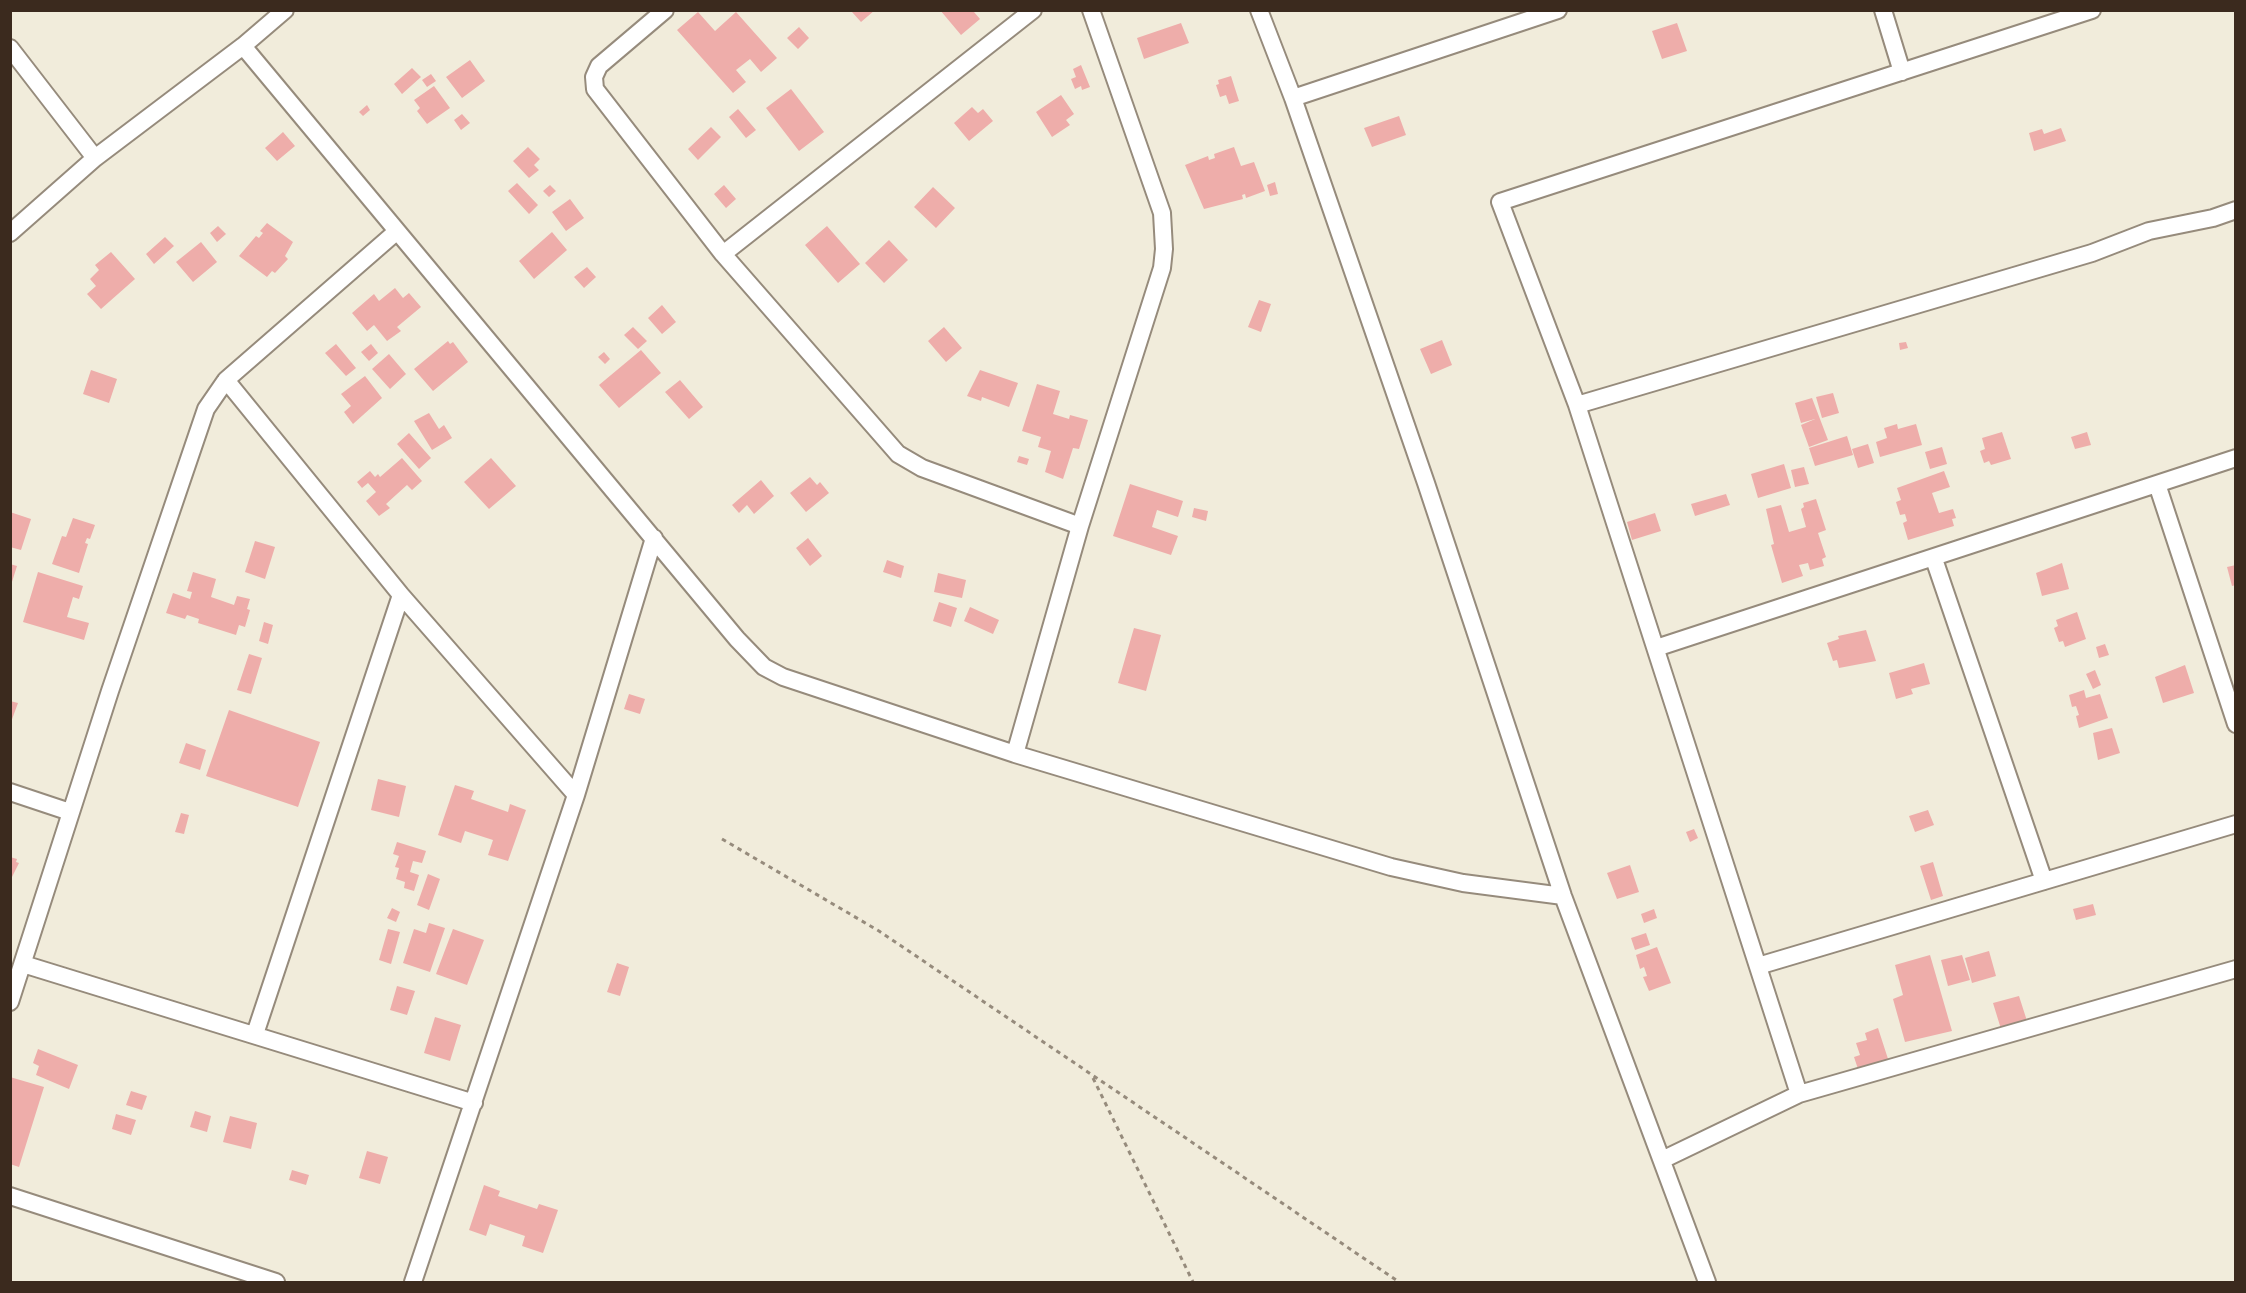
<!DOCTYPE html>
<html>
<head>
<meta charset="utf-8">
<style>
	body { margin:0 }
	#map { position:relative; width:2246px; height:1293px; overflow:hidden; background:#f1ecdb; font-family:"Patrick Hand",sans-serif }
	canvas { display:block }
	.frame { position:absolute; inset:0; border:12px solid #3b2a1e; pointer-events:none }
</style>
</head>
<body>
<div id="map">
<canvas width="2246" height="1293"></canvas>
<div class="frame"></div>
</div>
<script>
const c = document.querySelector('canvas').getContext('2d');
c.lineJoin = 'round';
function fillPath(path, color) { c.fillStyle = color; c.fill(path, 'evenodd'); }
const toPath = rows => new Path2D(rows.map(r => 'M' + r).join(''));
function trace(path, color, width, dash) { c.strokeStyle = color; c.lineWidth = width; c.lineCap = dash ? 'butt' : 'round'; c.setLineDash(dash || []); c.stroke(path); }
fillPath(toPath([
	[854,10,875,10,861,22,852,12],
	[940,10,976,10,974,12,980,19,961,35],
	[698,12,715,31,736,12,777,58,761,72,750,59,736,70,746,82,733,93,677,30],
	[1181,23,1189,43,1144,59,1137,38],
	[1677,23,1687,51,1662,59,1652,31],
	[799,27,809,38,798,49,787,38],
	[470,60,485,81,462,98,446,77],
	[1081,65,1090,87,1082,90,1081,86,1075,89,1071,79,1076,77,1073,69],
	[412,68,421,77,402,94,394,84],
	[431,74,436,81,427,87,422,80],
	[1231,76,1239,101,1229,104,1226,95,1220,97,1216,85,1219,84,1218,80],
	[434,86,450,108,427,124,417,111,420,108,414,100],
	[791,89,824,132,799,151,766,108],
	[1061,95,1074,114,1066,120,1070,125,1052,137,1036,112],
	[367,105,370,110,363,116,359,112],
	[972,107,978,113,983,109,993,121,969,141,954,123],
	[738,109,756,130,746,138,729,117],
	[462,114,470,123,461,130,454,120],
	[1399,116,1406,135,1372,147,1364,128],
	[711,127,721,137,698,160,688,149],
	[2061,128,2066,141,2034,151,2029,133,2042,129,2044,134],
	[283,132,295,146,277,161,265,148],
	[528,147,540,159,534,165,539,170,529,178,513,161],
	[1234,147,1241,166,1254,162,1265,191,1246,198,1245,194,1242,195,1243,199,1204,209,1185,165,1208,156,1209,160,1215,158,1214,154],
	[1275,182,1278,194,1270,196,1267,185],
	[517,183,538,205,529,214,508,191],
	[550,185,556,191,549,197,543,191],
	[724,185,736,199,726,208,714,194],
	[933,187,955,208,936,228,914,207],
	[570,199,584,218,566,231,552,212],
	[267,223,293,242,285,256,288,259,275,273,272,271,267,277,239,256,256,236,259,238,263,233,260,231],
	[218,226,226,234,217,242,210,233],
	[827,226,860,264,838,283,805,245],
	[552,232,567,250,534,279,519,261],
	[165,237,174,246,154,264,146,254],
	[889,240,908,260,884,283,865,263],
	[201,242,217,262,193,282,176,262],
	[111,252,135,279,101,309,87,294,96,286,90,279,99,270,95,265],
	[587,267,596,277,584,288,574,277],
	[395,288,403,298,409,293,421,307,397,327,401,331,387,341,374,325,367,331,352,313,374,294,379,301],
	[1259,300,1271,304,1261,332,1248,327],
	[662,305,676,322,662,334,648,318],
	[633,327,647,341,638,349,624,335],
	[944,327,962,348,946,362,928,341],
	[1442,340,1452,365,1431,374,1420,349],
	[448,341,450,344,453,342,468,362,433,391,414,369],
	[1906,342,1908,348,1900,350,1899,343],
	[336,344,356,368,346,376,325,353],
	[371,344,378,353,369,361,361,352],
	[641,350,661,373,619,408,599,385],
	[604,352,610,359,605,364,598,357],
	[389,354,406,374,390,389,372,369],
	[91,370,117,379,109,403,83,394],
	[980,370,1018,383,1009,407,982,397,981,401,967,396],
	[365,376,382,398,353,424,344,412,351,406,341,394],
	[680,380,703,407,689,419,665,392],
	[1037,384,1060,391,1053,414,1069,419,1070,415,1088,420,1079,449,1073,448,1063,479,1045,472,1051,451,1038,447,1041,437,1022,431],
	[1833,393,1839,413,1822,418,1816,397],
	[1812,398,1828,440,1809,447,1801,425,1815,419,1801,423,1795,403],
	[429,413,439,429,444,425,452,438,432,450,414,421],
	[1897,424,1898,429,1916,424,1922,445,1880,457,1876,442,1887,438,1884,428],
	[2002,432,2011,459,1991,465,1989,461,1984,463,1980,451,1985,449,1982,438],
	[2087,432,2091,445,2075,449,2071,437],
	[409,433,431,458,419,469,397,444],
	[1847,436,1853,455,1815,466,1809,448],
	[1868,444,1874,463,1858,468,1852,449],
	[1942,447,1947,464,1930,469,1925,452],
	[1019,456,1029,459,1027,465,1017,462],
	[402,458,422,481,412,490,407,485,386,504,390,508,379,516,366,501,376,492,368,483,362,488,357,482,370,471,375,477,378,474,380,477],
	[491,458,516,486,489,509,464,482],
	[1784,464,1791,488,1758,498,1751,474],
	[1804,467,1809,484,1795,487,1791,470],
	[1944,471,1950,487,1932,493,1939,513,1953,509,1956,518,1952,519,1954,526,1908,540,1903,523,1907,521,1905,514,1900,515,1896,502,1901,500,1897,488],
	[810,477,817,485,820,482,829,493,806,512,790,493],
	[761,480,774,496,754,514,747,505,739,513,732,505],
	[1130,484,1183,501,1178,517,1157,510,1152,527,1178,536,1171,555,1113,536],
	[1726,494,1730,505,1695,516,1691,504],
	[1816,499,1826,530,1818,533,1826,557,1822,559,1824,566,1810,570,1808,563,1799,565,1803,576,1782,583,1771,545,1774,544,1766,509,1781,505,1789,532,1806,527,1801,509,1804,507,1803,503],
	[1194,508,1208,511,1206,521,1192,517],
	[10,512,31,519,21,550,10,547],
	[1655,513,1661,531,1632,540,1627,522],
	[73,518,95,525,90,539,87,538,85,543,88,544,79,573,52,564,62,536,66,537],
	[808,538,822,556,810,566,796,548],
	[255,541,275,547,265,579,245,572],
	[887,560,904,566,901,578,883,572],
	[2062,563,2069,589,2042,596,2036,573],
	[10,564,17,566,11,585,10,585],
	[2236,565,2236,585,2232,586,2227,567],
	[38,572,83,586,79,599,73,597,67,617,89,623,84,640,23,622],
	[193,572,216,579,211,597,234,605,237,596,250,599,247,609,250,610,245,627,239,625,236,635,198,623,199,619,187,615,185,619,166,613,173,593,190,599,192,592,187,591],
	[938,573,966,580,962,598,934,592],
	[939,602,957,608,951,627,933,621],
	[970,607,999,620,993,634,964,621],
	[2077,612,2086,639,2065,647,2063,641,2059,642,2054,628,2058,626,2056,620],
	[264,622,273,625,268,644,259,641],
	[1134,628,1161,635,1146,691,1118,683],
	[1866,630,1876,661,1839,668,1837,660,1833,661,1827,643,1839,639,1838,636],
	[2105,644,2109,655,2099,658,2096,647],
	[249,654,262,658,251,694,237,690],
	[1924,663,1930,684,1911,689,1913,694,1896,699,1889,673],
	[2185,665,2194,693,2163,703,2155,677],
	[2095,670,2101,685,2093,689,2086,674],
	[2084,690,2086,698,2100,694,2108,718,2079,728,2076,716,2079,715,2076,706,2072,707,2069,695],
	[629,694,645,699,640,714,624,709],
	[10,701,18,703,11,722,10,722],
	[229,710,320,742,298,807,206,776],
	[2112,728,2120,753,2098,760,2093,733],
	[186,743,206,750,200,770,179,763],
	[378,779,406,786,399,817,371,810],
	[455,785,474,791,471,799,508,812,510,804,526,810,508,861,488,855,493,840,465,831,461,843,438,835],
	[1928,810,1934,825,1915,832,1909,816],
	[181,813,189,815,184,834,175,832],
	[1694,829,1698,838,1690,842,1686,832],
	[397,842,426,851,422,863,413,861,410,872,419,875,414,891,404,888,405,882,396,879,399,868,395,867,399,856,393,854],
	[10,857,17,859,16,862,19,863,11,879],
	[1933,862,1943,896,1931,900,1920,866],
	[1630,865,1639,892,1617,899,1607,873],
	[428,874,440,879,429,910,417,905],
	[2093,904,2096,915,2076,920,2073,909],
	[392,908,400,912,396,922,387,918],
	[1654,909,1657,918,1644,923,1641,914],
	[429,923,445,928,430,972,403,963,414,929,426,933],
	[388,929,400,932,391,964,379,960],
	[453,929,484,940,467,985,436,974],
	[1646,933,1650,945,1635,950,1631,938],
	[1657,947,1671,983,1649,991,1643,977,1647,976,1644,967,1640,969,1636,955],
	[1989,951,1996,976,1972,983,1965,958],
	[1930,955,1952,1031,1905,1042,1893,999,1903,995,1895,965],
	[1962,955,1970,980,1948,986,1941,960],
	[617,963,629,967,620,996,607,992],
	[397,986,415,991,407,1015,390,1010],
	[2019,996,2027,1021,2001,1029,1993,1003],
	[435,1017,461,1025,450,1061,424,1053],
	[1878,1028,1889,1062,1859,1072,1854,1057,1860,1055,1856,1043,1867,1040,1865,1033],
	[38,1049,78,1065,69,1089,36,1075,39,1066,33,1063],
	[10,1077,44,1087,19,1167,10,1164],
	[131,1091,147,1096,142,1110,126,1105],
	[195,1111,211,1116,207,1132,190,1127],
	[116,1114,136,1120,131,1135,112,1129],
	[230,1116,257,1123,251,1149,223,1142],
	[367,1151,388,1157,380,1184,359,1178],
	[292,1170,309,1175,306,1185,289,1180],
	[484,1185,500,1191,498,1196,537,1209,539,1204,558,1210,543,1253,522,1246,525,1236,490,1224,486,1236,469,1230]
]), '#eeadaa');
const minor = toPath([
	[665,10,599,66,594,77,595,89,723,254,898,454,922,468,1080,526],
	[1259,10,1293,98,1426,483,1563,896,1707,1282],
	[1883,10,1902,72],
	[243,46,737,639,764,667,783,677,1015,754,1391,867,1463,883,1563,896],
	[10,48,95,158],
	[1293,98,1558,10],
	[10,233,95,158,243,46,285,10],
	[723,254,1033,10],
	[226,380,401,595,576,795],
	[1577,405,1500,202,2092,10],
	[2157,484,2236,724],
	[1934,559,2044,881],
	[1656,648,2236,458],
	[1015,754,1080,526,1162,268,1164,249,1162,213,1091,10],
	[10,792,70,812],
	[23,964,474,1103],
	[1758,966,2236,824],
	[10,1002,110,691,206,409,226,380,396,232],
	[255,1034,401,595],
	[1799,1094,1577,405,2092,253,2149,231,2213,218,2236,210],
	[1662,1160,1799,1094,2236,969],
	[10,1196,276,1282],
	[413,1282,576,795,654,538]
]);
trace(minor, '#968b7c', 20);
trace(toPath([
	[722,839,879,931,1399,1282],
	[1093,1078,1193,1282]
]), '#968b7c', 3, [4.5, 4.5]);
trace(minor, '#fff', 16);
</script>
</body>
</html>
